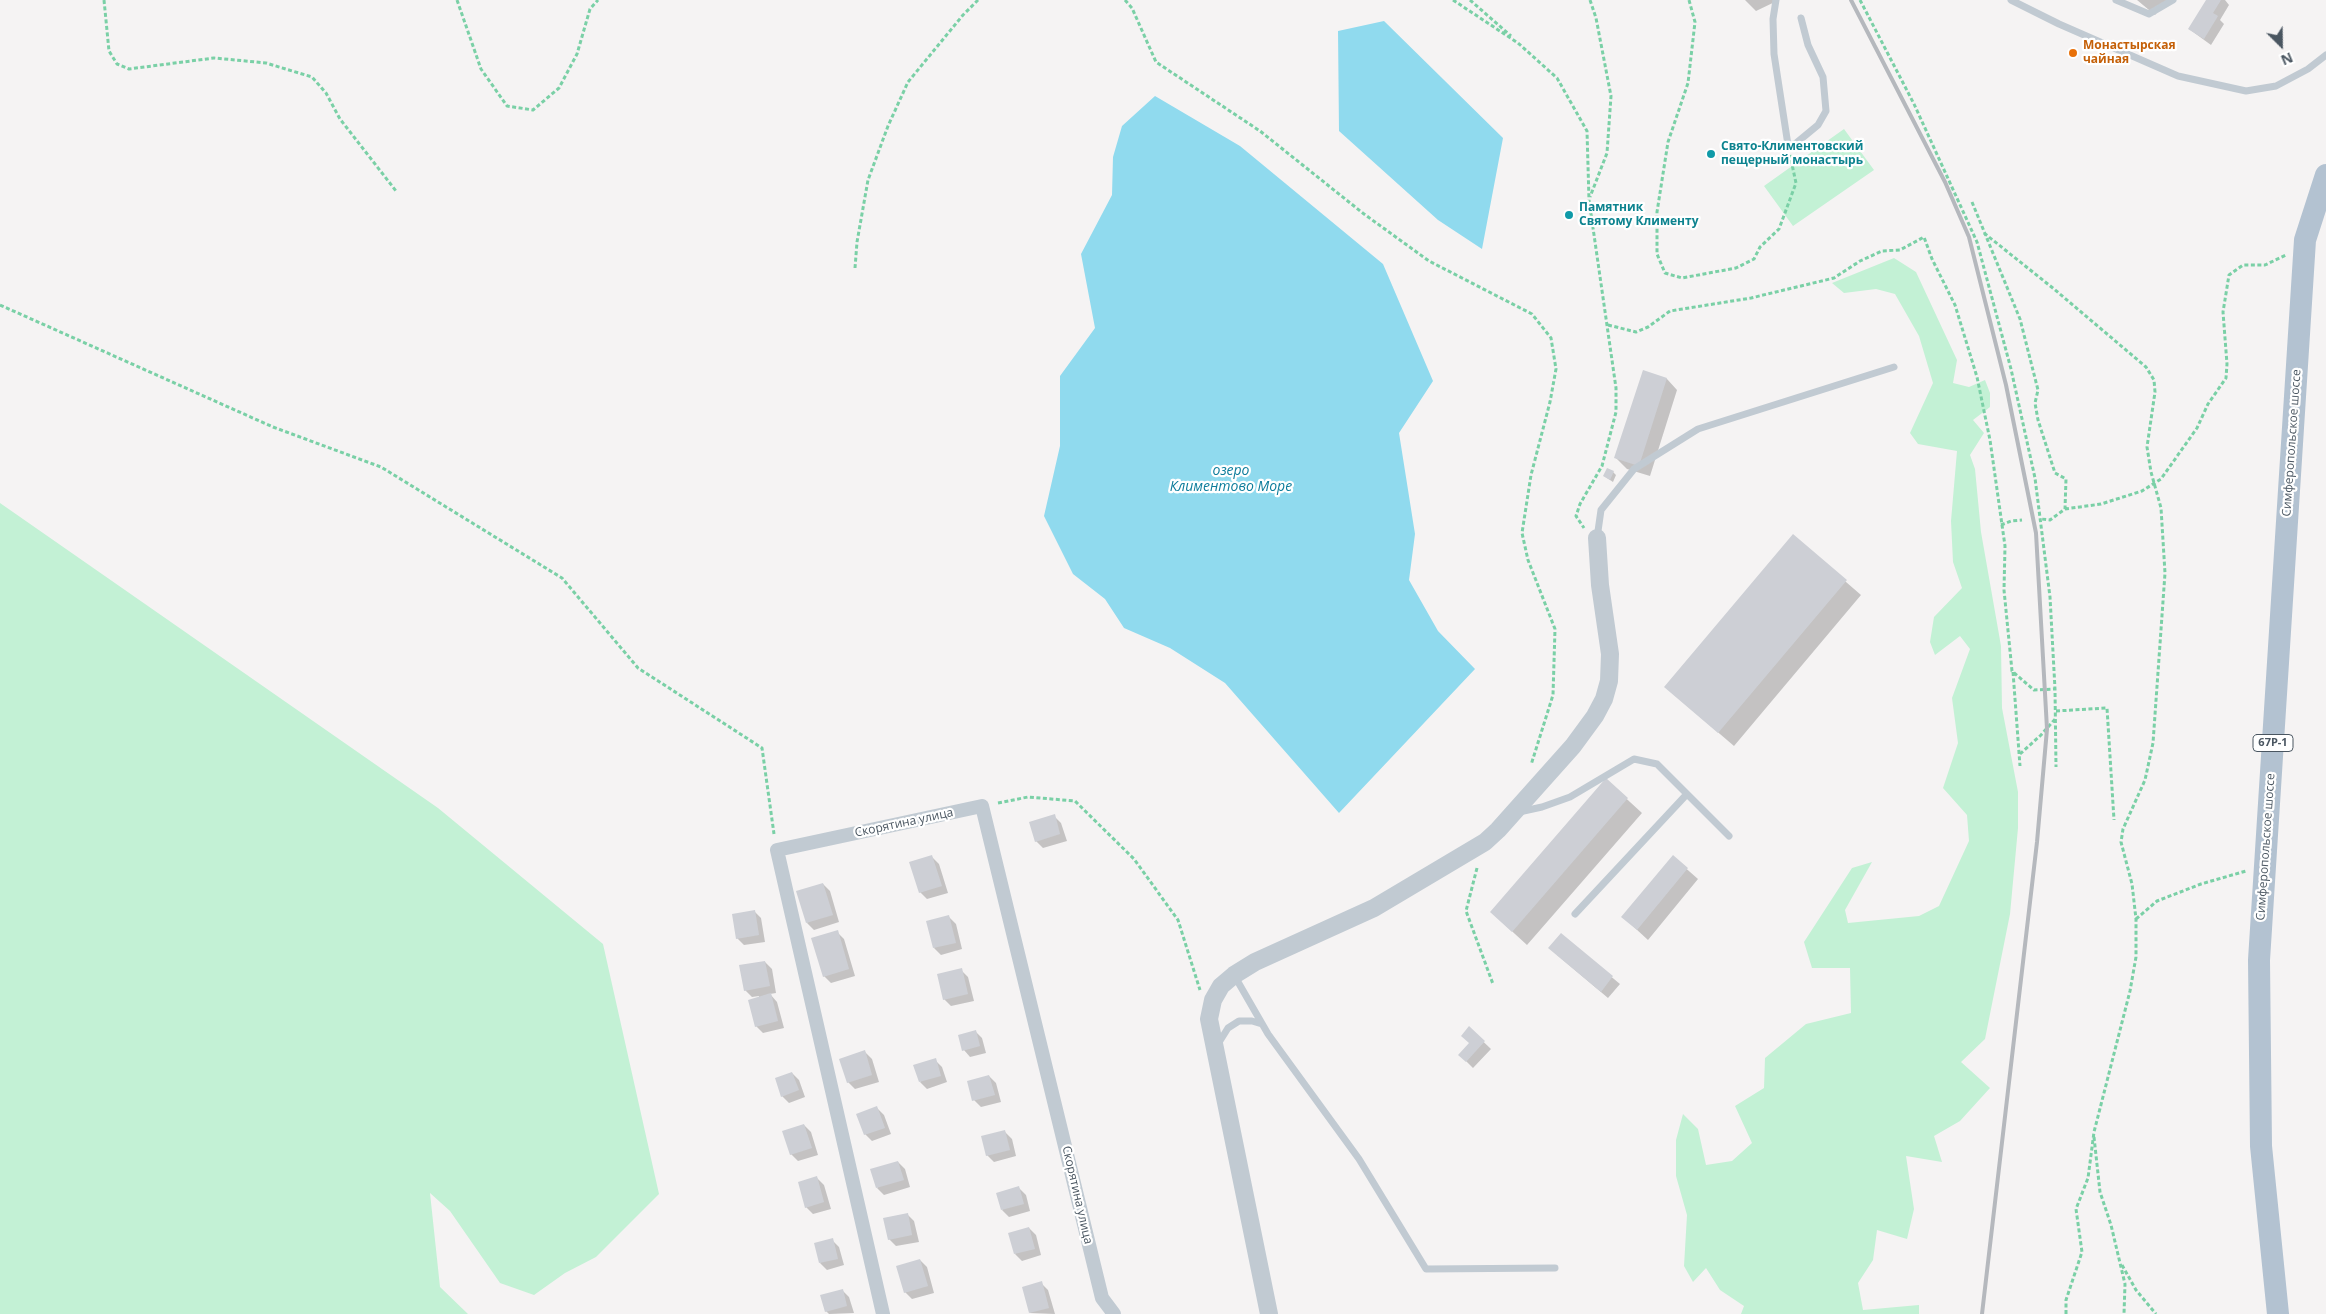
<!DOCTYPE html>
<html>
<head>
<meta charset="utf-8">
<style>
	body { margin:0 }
	#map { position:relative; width:2326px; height:1314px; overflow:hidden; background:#f5f3f3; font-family:"Open Sans",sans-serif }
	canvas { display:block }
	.north { position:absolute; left:2256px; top:20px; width:50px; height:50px; -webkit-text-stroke:4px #fff; paint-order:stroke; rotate:157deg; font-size:14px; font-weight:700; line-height:20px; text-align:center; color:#4a5661 }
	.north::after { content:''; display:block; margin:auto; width:18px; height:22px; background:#4a5661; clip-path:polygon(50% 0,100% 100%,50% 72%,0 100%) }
</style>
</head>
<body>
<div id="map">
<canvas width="2326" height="1314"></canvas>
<div class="north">N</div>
</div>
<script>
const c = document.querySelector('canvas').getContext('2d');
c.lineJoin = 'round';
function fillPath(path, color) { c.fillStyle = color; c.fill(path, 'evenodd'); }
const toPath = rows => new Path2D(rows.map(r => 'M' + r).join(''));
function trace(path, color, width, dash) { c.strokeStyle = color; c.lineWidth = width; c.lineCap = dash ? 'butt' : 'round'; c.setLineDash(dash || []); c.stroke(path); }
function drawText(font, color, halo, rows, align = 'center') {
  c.font = font + ' "Open Sans",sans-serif'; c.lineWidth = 4.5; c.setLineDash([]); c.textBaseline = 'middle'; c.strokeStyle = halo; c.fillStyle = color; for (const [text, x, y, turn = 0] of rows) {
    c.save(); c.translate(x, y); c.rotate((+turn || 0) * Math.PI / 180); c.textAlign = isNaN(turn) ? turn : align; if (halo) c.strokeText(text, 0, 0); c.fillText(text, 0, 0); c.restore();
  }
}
fillPath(toPath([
	[1844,129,1874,170,1793,226,1764,186],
	[1894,258,1916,272,1957,360,1953,383,1969,387,1985,380,1990,393,1990,407,1973,420,1984,433,1970,455,1975,469,1981,532,2001,646,2002,708,2018,792,2018,828,2010,914,1985,1039,1961,1062,1990,1088,1960,1121,1934,1136,1942,1162,1906,1156,1914,1209,1907,1239,1877,1230,1873,1260,1858,1283,1863,1310,1919,1305,1919,1314,1741,1314,1744,1306,1720,1290,1706,1268,1693,1282,1684,1266,1687,1215,1676,1176,1676,1140,1683,1114,1698,1129,1706,1165,1732,1161,1752,1143,1735,1106,1764,1088,1765,1058,1806,1024,1851,1013,1850,968,1812,968,1804,942,1852,868,1872,862,1845,910,1848,923,1919,916,1939,906,1969,841,1967,815,1943,788,1958,743,1952,698,1970,649,1960,636,1935,655,1930,642,1934,617,1962,588,1953,562,1951,521,1957,451,1918,444,1910,433,1933,383,1919,336,1895,294,1876,289,1844,293,1832,283],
	[0,503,438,808,603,944,659,1194,596,1257,565,1273,534,1295,500,1283,450,1211,430,1193,440,1287,468,1314,0,1314]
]), '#c3f1d5');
fillPath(toPath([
	[1384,21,1503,138,1482,249,1438,220,1339,131,1338,31],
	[1155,96,1240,146,1383,264,1433,381,1399,433,1415,534,1409,580,1438,631,1475,669,1339,813,1225,683,1170,648,1124,628,1105,599,1073,574,1044,516,1060,446,1060,376,1095,328,1081,254,1112,195,1113,157,1122,126]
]), '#90daee');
fillPath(toPath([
	[1745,0,1779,0,1756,11],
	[2137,0,2168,0,2155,15],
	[2208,0,2225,0,2229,5,2220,20,2224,24,2211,45,2189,29],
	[1643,372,1667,379,1677,390,1650,476,1627,469,1616,458],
	[1613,472,1616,475,1613,482,1604,476],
	[1793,536,1861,595,1734,746,1665,687],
	[1606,780,1642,813,1527,945,1491,912],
	[1054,816,1061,823,1067,841,1043,848,1036,841],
	[932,857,939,864,948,893,927,899,920,892],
	[1673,857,1698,879,1648,940,1623,917],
	[823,884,830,891,839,922,814,930,807,923],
	[754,911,761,918,765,942,744,945,737,938],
	[949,917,956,924,962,949,941,955,934,948],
	[837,932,844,939,855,976,831,983,824,976],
	[1561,935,1620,984,1608,998,1557,955],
	[765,962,772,969,776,993,770,994,777,1002,784,1028,763,1033,756,1026,759,996,752,997,745,990],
	[961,970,968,977,974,1001,951,1006,944,999],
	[1469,1028,1491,1049,1473,1068,1460,1055,1470,1044],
	[975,1031,982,1038,986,1053,970,1057,964,1050],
	[865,1052,872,1059,879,1082,855,1089,848,1082],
	[935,1060,942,1067,947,1082,927,1089,920,1082],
	[792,1073,799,1080,805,1097,789,1103,782,1096],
	[989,1076,996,1083,1001,1102,981,1107,974,1100],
	[877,1108,884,1115,891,1134,872,1141,865,1134],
	[804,1125,811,1132,818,1155,798,1161,791,1154],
	[1005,1132,1012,1139,1016,1156,994,1162,987,1155],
	[898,1162,905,1169,910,1187,884,1195,877,1188],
	[817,1178,824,1185,831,1209,813,1214,806,1207],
	[1019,1188,1026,1195,1030,1211,1009,1217,1002,1210],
	[907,1214,914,1221,919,1242,896,1246,889,1239],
	[1029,1228,1036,1235,1041,1255,1022,1261,1015,1254],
	[832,1240,839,1247,844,1265,827,1270,820,1263],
	[920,1260,927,1267,934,1293,912,1299,905,1292],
	[1041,1283,1048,1290,1055,1314,1030,1313],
	[842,1290,849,1297,854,1313,829,1314,826,1311]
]), '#0003');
fillPath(toPath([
	[2206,0,2221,0,2213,13,2218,16,2204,39,2188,29],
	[1643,370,1667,378,1639,466,1614,458],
	[1607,468,1614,471,1610,480,1603,476],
	[1793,534,1847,580,1718,733,1664,687],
	[1606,778,1628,798,1512,932,1490,912],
	[1055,814,1060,834,1035,842,1029,822],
	[932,855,942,886,919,893,909,862],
	[1673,855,1688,868,1637,930,1621,917],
	[823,883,833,915,806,923,796,891],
	[755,910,759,935,736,939,732,914],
	[949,915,956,943,933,948,926,921],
	[838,930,849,969,823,977,811,938],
	[1561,933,1613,976,1601,992,1548,948],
	[765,961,770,986,744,991,739,965],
	[962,968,968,994,943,1000,937,974],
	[771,993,778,1021,755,1027,748,1000],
	[1469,1026,1485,1041,1466,1062,1458,1055,1469,1043,1461,1036],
	[976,1030,980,1046,962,1051,958,1035],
	[865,1050,872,1075,847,1083,839,1059],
	[936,1058,941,1076,919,1082,913,1065],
	[792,1072,799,1090,781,1097,775,1078],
	[989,1075,995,1095,972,1101,967,1081],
	[877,1106,885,1128,864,1135,856,1114],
	[804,1124,812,1148,790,1155,782,1131],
	[1005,1130,1010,1150,986,1156,981,1136],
	[898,1161,904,1180,876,1188,870,1169],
	[817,1176,824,1202,805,1208,798,1182],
	[1019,1186,1024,1204,1001,1210,996,1193],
	[908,1213,912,1235,888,1240,883,1218],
	[1029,1227,1035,1249,1014,1254,1008,1233],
	[833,1238,838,1259,819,1263,814,1243],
	[920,1259,928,1286,904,1293,896,1266],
	[1042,1281,1049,1308,1029,1313,1022,1287],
	[843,1289,847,1306,825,1312,820,1295]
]), '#cdcfd5');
trace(toPath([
	[104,0,109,51,117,64,129,69,214,58,266,63,312,77,326,93,340,119,396,191],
	[457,0,481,69,507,106,533,110,559,88,577,54,590,9,598,0],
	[1125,0,1132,8,1156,62,1260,131,1364,214,1429,261,1532,314,1551,338,1556,369,1550,402,1531,475,1522,533,1528,560,1555,629,1553,695,1531,765],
	[1453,0,1518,43,1557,78,1587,131,1589,200,1616,388,1616,412,1602,466,1580,504,1576,516,1584,528],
	[1470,0,1511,36],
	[1590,0,1596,18,1611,96,1607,153,1590,197],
	[1689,0,1695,22,1688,83,1668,142,1657,212,1657,254,1665,273,1682,278,1736,268,1754,259,1760,247,1779,229,1796,183,1790,155],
	[1860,0,1914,104,1977,242,2011,369,2035,478,2050,597,2055,689,2056,767],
	[1972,202,2020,319,2038,390,2035,403,2038,420,2055,473,2066,479,2065,509,2050,520,2041,519],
	[1984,233,2054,289,2146,367,2154,380,2155,392,2147,447,2151,472,2161,508,2165,573,2153,743,2145,780,2123,829,2121,842,2132,884,2136,919,2136,957,2130,991,2094,1132,2088,1178,2076,1209,2082,1252,2066,1300,2066,1314],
	[855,268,857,242,868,180,888,126,908,82,963,15,978,0],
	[0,305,273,427,381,467,562,578,638,668,762,748,774,834],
	[1608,325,1636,332,1648,327,1670,311,1751,298,1834,278,1860,261,1882,251,1900,250,1924,237,1932,259,1955,305,1977,377,1990,440,2005,546,2004,590,2012,671,2034,690,2055,689],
	[2065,509,2101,504,2142,491,2161,479,2197,428,2208,404,2226,378,2227,364,2223,312,2229,275,2243,265,2265,265,2286,255],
	[2001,525,2011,521,2022,520],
	[2013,672,2020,766],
	[2056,711,2107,708,2114,820],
	[2020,754,2041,735,2056,718],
	[998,803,1028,797,1075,801,1134,859,1178,920,1200,990],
	[1477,868,1466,911,1493,984],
	[2136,919,2157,901,2201,884,2246,871],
	[2094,1137,2100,1192,2111,1225,2125,1284,2124,1314],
	[2122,1265,2136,1290,2156,1314]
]), '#7ad0a6', 3, [4, 2.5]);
trace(toPath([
	[1776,0,1773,19,1774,54,1788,145,1795,144,1818,125,1826,111,1823,77,1808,45,1801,18],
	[2011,0,2059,24,2178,76,2246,91,2276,86,2308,69,2326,55],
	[2116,0,2149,14,2173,0],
	[1597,538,1601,510,1634,469,1698,429,1894,367],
	[1687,794,1729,836],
	[1519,812,1542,807,1570,797,1634,759,1657,764,1687,794,1575,914],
	[1234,975,1268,1034,1359,1159,1426,1269,1555,1268],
	[1218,1044,1228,1028,1239,1021,1252,1021,1262,1024]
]), '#c1cad2', 7);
trace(toPath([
	[883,1314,777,850,982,806,1102,1298,1114,1314]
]), '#c1cad2', 14);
trace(toPath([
	[1269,1314,1209,1019,1213,1000,1221,986,1234,975,1255,962,1374,908,1485,842,1498,830,1573,746,1595,716,1604,699,1609,681,1610,654,1600,585,1597,538]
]), '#c1cad2', 18);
trace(toPath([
	[2278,1314,2261,1146,2259,960,2305,240,2326,175]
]), '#b3c2d1', 22);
trace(toPath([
	[1851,0,1945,182,1969,237,2006,385,2036,533,2047,729,2037,842,1982,1314]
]), '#b5b8bd', 4);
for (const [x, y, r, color] of [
	[2073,53,5,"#e8710a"],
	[1711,154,5,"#0f9aa8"],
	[1569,215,5,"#0f9aa8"]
]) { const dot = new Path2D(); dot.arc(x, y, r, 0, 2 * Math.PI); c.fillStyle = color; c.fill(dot); trace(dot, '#fff', 2); }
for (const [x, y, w] of [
	[2273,743,40]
]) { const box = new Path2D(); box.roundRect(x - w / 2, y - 8.5, w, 17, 4); c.fillStyle = '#fff'; c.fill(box); trace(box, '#4a5661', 1); }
drawText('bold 11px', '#4a5661', null, [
	["67Р-1",2273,743]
]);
drawText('bold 12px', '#c56008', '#fff', [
	["Монастырская",2083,46],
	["чайная",2083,60]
], 'left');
drawText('bold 12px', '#0d838f', '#fff', [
	["Свято-Климентовский",1721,147],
	["пещерный монастырь",1721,161],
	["Памятник",1579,208],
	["Святому Клименту",1579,222]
], 'left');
drawText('12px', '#4a5661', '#fff', [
	["Симферопольское шоссе",2292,443,-86],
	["Скорятина улица",904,823,-12],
	["Симферопольское шоссе",2266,847,-86],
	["Скорятина улица",1077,1195,77]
]);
drawText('italic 14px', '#0c7c9b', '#fff', [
	["озеро",1231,471],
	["Климентово Море",1231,487]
]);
</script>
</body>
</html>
